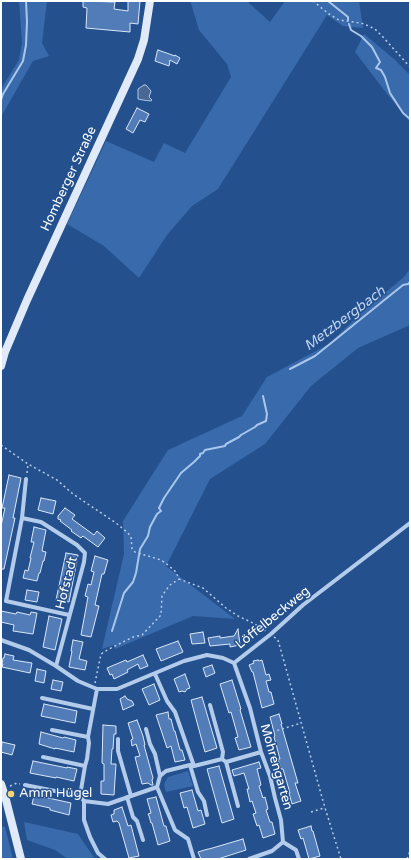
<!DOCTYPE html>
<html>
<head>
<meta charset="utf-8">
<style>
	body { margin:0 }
	#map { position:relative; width:411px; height:860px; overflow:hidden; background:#24518e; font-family:"Varela Round",sans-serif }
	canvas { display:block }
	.frame { position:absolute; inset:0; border:2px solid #fff; pointer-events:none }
</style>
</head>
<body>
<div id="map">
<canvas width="411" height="860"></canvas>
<div class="frame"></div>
</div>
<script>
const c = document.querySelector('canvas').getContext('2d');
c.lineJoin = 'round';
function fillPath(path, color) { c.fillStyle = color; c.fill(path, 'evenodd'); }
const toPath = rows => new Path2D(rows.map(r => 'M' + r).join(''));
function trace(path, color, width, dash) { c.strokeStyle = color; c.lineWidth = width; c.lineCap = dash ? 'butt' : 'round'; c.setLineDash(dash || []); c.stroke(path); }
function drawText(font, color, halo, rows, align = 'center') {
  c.font = font + ' "Varela Round",sans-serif'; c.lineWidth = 3; c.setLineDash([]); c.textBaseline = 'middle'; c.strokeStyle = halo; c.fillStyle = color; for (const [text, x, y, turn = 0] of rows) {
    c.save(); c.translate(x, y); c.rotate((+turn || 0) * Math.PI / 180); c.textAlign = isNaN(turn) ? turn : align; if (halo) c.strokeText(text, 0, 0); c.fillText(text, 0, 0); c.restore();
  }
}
fillPath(toPath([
	[19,1,47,1,42,43,49,56,33,61,2,115,1,122,1,89,19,60,22,43],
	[188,1,249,1,249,3,270,22,285,1,359,1,363,28,343,26,327,15,218,189,192,206,167,235,139,278,104,246,67,224,106,141,154,162,164,143,185,153,231,77,227,64,199,30,191,3],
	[364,34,394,59,410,75,410,122,388,95,355,52],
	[410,269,410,325,358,348,311,386,265,444,210,479,166,566,235,619,193,616,115,649,114,645,102,649,124,554,123,521,168,450,242,416,267,377,329,344,362,312,404,277],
	[188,771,193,786,166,792,164,784,168,777],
	[24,822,78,834,95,859,68,859,55,850,27,840],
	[1,826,5,827,13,859,1,859]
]), '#396aab');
const water = toPath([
	[144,85,146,85,151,91,149,97,152,100,151,101,143,100,138,99,138,89,144,85]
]);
fillPath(water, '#496793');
trace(water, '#a9c7ec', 1);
trace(toPath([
	[328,1,348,17,348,20],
	[349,24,351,30,361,36,372,47,380,62,376,68,381,70,385,77,390,93,403,113,410,119],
	[1,100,3,94,23,61,26,45,27,22,26,1],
	[290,369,315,356,403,285,408,284,410,282],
	[112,631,124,593,133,582,136,573,140,549,148,536,150,527,157,514,161,511,159,508,164,498,181,473,194,462,200,456,200,454,203,453,205,450,225,446,226,444,239,437,241,435,255,427,257,425,266,421,267,414,263,396]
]), '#a9c7ec', 2);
const building = toPath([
	[83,1,115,2,114,9,128,11,128,1,140,1,138,24,130,23,130,32,86,28,87,8,83,7,83,1],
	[158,50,175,56,175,55,180,58,177,64,170,60,169,66,155,61,157,53,157,52,158,50],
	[137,108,149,114,145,122,140,120,133,133,126,129,137,108],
	[9,475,21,478,13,518,15,518,4,569,1,569,1,526,5,508,2,508,9,475],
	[41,498,56,501,53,514,38,510,41,498],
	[65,508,75,515,72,519,94,535,97,531,105,538,98,547,83,536,81,538,71,531,72,530,60,521,61,520,58,519,58,516,65,508],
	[34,527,46,530,42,551,46,552,44,561,43,561,40,573,39,573,37,581,23,578,25,570,28,571,31,558,30,558,34,542,31,542,34,527],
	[66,553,78,555,69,602,56,600,66,553],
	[95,556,108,560,104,574,102,574,95,605,99,606,91,637,81,635,88,597,85,596,88,584,91,585,94,572,91,571,95,556],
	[27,590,39,592,37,602,25,600,27,590],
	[1,611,16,614,17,612,30,615,31,612,37,613,33,634,13,631,14,625,1,622,1,611],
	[49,616,62,619,55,650,43,647,49,616],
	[238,629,240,645,230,647,230,644,210,646,208,638,220,636,220,638,234,636,238,629],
	[203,632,205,643,192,644,190,634,203,632],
	[73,640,83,642,79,659,87,661,85,670,69,667,72,651,71,651,73,640],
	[178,641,183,652,161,661,156,649,178,641],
	[5,654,14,656,13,660,32,663,30,673,2,667,3,664,2,664,3,658,4,658,5,654],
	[143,655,148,666,140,669,138,664,127,670,128,672,114,679,112,674,110,675,107,668,126,660,127,662,143,655],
	[258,660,259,661,262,660,266,675,269,674,271,680,266,681,269,692,271,692,274,704,262,708,253,672,252,672,249,665,254,663,253,661,258,660],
	[212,665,215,673,206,677,203,668,212,665],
	[37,669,46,671,44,683,35,681,37,669],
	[185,674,190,688,187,689,185,692,182,691,179,692,174,679,185,674],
	[53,680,63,682,61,691,51,689,53,680],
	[232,680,241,709,240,710,251,747,239,750,235,738,238,737,231,712,229,713,228,710,220,684,232,680],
	[154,684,160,700,149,705,142,689,154,684],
	[125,696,127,699,132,701,134,705,123,710,120,699,125,696],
	[202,697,217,748,205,752,191,700,202,697],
	[44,704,77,711,75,723,41,716,44,704],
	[168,712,169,719,171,719,174,731,175,731,180,750,182,750,185,760,175,762,171,746,167,748,156,715,168,712],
	[279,714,282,724,281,724,298,783,295,783,301,801,292,804,289,793,290,793,283,769,281,769,278,759,280,759,274,737,275,736,270,717,279,714],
	[137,720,143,736,145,745,144,745,153,778,152,780,153,785,151,785,148,783,142,784,135,757,140,756,136,744,132,746,131,740,133,739,128,723,137,720],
	[103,725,116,726,116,734,114,734,113,749,112,749,111,764,116,764,114,795,101,794,101,781,104,781,104,764,102,763,103,725],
	[41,732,63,738,64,737,76,740,74,752,55,748,55,749,39,744,41,732],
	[2,742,15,745,12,755,1,752,2,742],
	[33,761,67,768,67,767,77,769,74,781,56,777,56,778,30,773,33,761],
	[259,762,261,768,257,769,261,785,259,786,263,798,265,797,268,809,266,810,270,822,272,822,275,834,263,838,259,825,257,826,253,814,256,813,252,801,250,802,247,789,249,789,244,773,234,776,232,770,259,762],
	[219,766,234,819,222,823,207,769,219,766],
	[192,790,198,811,201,810,205,824,193,828,187,807,184,808,180,793,192,790],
	[35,792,45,794,44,797,71,803,69,815,50,810,50,808,32,804,35,792],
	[156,797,164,826,166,826,170,841,158,845,152,823,151,823,149,816,148,814,151,813,147,799,156,797],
	[122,807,128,826,131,825,139,856,129,858,119,823,117,821,113,822,111,815,114,814,114,810,122,807],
	[311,826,312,831,313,831,320,856,309,859,303,838,301,839,298,830,311,826],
	[243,839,246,850,218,859,201,859,198,852,208,849,209,849,243,839]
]);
fillPath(building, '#517cb7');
trace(building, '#d9e7f8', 1);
trace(toPath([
	[313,1,329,14,339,20,361,23,369,26,376,30,383,37,410,67],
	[1,445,28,464,57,480,73,494,116,523,128,533,131,537,132,549,135,552,161,560,168,565,176,572,179,579,203,588,226,608,238,616,255,624,267,632],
	[27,473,28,464],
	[274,637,278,640,325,808,341,859],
	[95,683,101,654,109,649,133,637,142,635,161,615,162,596,166,590,170,585,179,579],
	[263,735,301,723],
	[10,786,17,783,20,784],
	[311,812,324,808],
	[407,859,410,851]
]), '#b4cceb', 1.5, [2, 3]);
trace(toPath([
	[26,479,22,518,6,601,69,615],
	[22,518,41,522,77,545,85,553,84,562,56,666],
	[1,640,29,650,56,666,78,681,97,689,117,689,184,661,207,655,223,658,234,663,271,634,303,605,410,523],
	[234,663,250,708,261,752,270,776,275,798,281,820,283,842,272,851,249,859],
	[155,674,167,701,175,712,194,766],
	[97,689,88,737,89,743,87,759,85,766,80,796,84,801,84,820,90,837,98,853,105,859],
	[42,698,93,709],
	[210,705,223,752,222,759],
	[146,729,150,744,155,754,160,776],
	[52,730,88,737],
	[118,739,118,751,131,796],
	[43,757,85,766],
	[226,762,238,806],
	[190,765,198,792,204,801,207,815],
	[25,785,80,796],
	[157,787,175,830,188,839,194,859],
	[127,797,133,817,137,821,143,840],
	[84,801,108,804,157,787,160,776,166,771,190,765,194,766,222,759,226,762,261,752],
	[283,842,296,850,299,859]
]), '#b4cceb', 4);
trace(toPath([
	[1,366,5,352,27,300,138,59,144,40,150,1],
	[1,784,5,796,21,859]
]), '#e0eaf9', 8);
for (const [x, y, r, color] of [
	[11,794,4,"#f6d478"]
]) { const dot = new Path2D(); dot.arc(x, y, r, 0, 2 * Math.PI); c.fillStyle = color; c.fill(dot); trace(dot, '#24518e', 1.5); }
drawText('13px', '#fff', '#24518e', [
	["Homberger Straße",69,179,-65],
	["Hofstadt",67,583,-76],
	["Löffelbeckweg",273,618,-39],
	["Mohrengarten",276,767,74]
]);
drawText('13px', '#fff', '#24518e', [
	["Amm Hügel",19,794]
], 'left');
drawText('italic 14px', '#c1d6f2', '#24518e', [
	["Metzbergbach",345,319,-37]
]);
</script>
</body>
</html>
